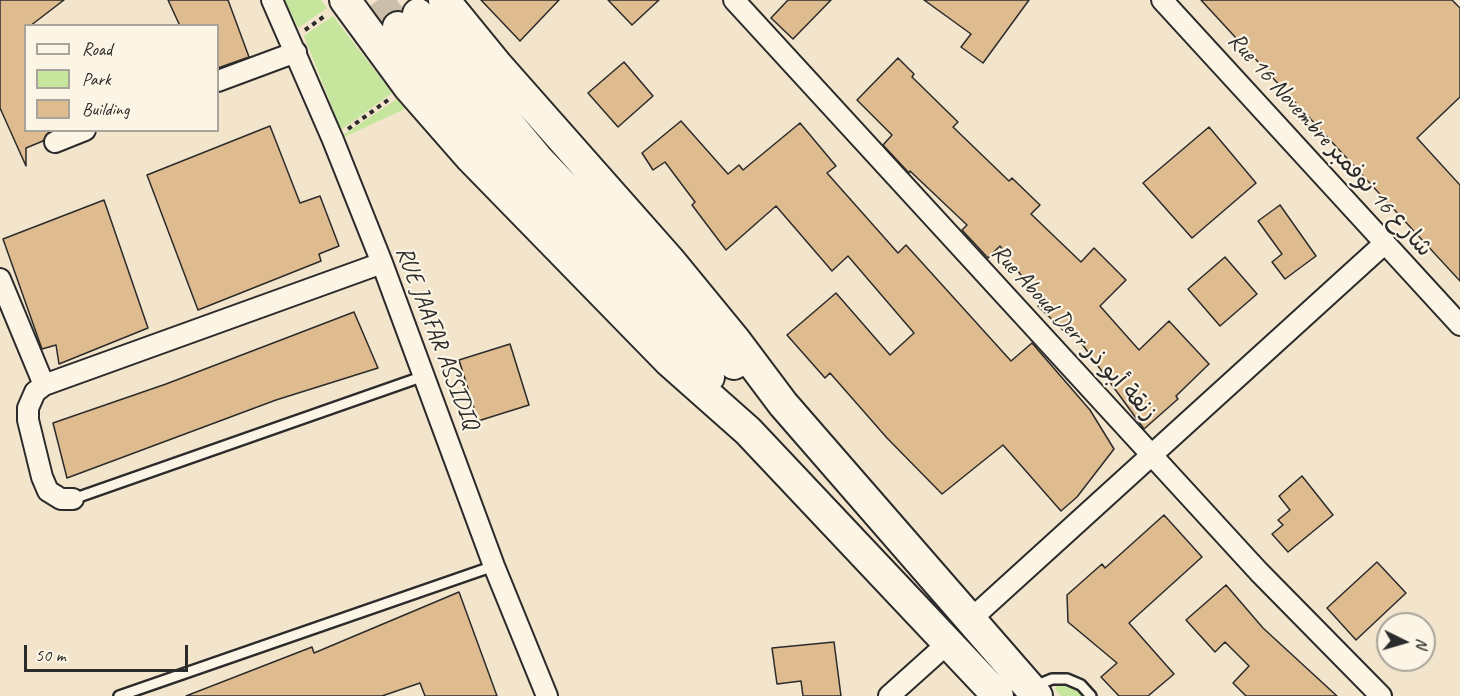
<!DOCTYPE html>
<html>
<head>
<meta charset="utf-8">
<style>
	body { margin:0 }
	#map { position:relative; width:1460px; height:696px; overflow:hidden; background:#f3e4cc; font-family:Caveat,sans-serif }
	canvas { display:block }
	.legend { position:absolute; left:24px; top:24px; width:195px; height:108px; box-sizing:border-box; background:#fcf5e5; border:2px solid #a8a49b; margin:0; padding:8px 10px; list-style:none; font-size:18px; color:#2b2b2b }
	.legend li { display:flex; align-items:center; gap:12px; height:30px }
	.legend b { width:30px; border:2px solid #a8a49b }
	.north { position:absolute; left:1376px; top:612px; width:60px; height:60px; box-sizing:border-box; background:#fcf5e5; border:2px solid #a8a49b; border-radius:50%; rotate:95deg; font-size:16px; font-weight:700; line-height:24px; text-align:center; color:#2b2b2b }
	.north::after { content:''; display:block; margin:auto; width:21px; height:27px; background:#2b2b2b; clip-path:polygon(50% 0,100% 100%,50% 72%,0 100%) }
	.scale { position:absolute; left:24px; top:645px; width:164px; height:27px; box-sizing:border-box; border:3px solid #2b2b2b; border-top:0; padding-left:8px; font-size:18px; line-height:21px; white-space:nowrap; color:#2b2b2b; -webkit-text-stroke:4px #fcf5e5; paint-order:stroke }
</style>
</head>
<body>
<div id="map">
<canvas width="1460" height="696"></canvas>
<ul class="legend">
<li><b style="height:8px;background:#fcf5e5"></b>Road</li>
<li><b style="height:16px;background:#c6e69e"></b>Park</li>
<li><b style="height:16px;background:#dfbc90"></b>Building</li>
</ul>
<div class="north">N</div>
<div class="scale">50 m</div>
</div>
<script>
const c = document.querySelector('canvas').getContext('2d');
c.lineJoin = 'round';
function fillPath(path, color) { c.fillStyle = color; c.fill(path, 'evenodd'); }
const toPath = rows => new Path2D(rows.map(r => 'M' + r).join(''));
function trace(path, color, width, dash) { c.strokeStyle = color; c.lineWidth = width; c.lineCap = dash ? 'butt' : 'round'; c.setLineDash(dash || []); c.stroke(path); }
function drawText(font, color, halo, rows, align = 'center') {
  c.font = font + ' Caveat,"Playpen Sans Arabic",sans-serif'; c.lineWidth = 4.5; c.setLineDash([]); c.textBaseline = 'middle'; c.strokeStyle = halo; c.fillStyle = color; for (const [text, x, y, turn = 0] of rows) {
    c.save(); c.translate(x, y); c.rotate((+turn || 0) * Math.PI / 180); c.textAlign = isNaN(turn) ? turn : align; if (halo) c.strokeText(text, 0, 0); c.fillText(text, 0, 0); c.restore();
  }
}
fillPath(toPath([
	[285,0,321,0,327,8,298,28],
	[333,16,392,93,341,130,304,36],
	[397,99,405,109,344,137,343,135],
	[1059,684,1071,686,1083,696,1061,696,1055,689]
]), '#c6e69e');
const building = toPath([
	[0,0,64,0,30,26,26,26,26,130,51,130,43,141,26,148,26,166,0,108,0,0],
	[168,0,228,0,249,57,218,68,218,26,180,26,168,0],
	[481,0,559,0,520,41,481,0],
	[608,0,659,0,632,25,608,0],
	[788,0,831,0,793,39,771,18,788,0],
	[924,0,1029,0,983,63,961,47,971,34,924,0],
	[1201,0,1452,0,1460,8,1460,97,1417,138,1460,185,1460,281,1201,0],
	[898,58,914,74,912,77,958,122,953,127,1009,181,1012,178,1040,205,1031,214,1081,262,1094,248,1126,280,1100,306,1139,350,1169,321,1209,364,1176,396,1178,399,1144,429,1074,333,1070,337,1038,306,1041,303,1000,246,988,258,962,230,967,225,910,171,909,173,883,145,892,135,857,100,898,58],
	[624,62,653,96,618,127,588,93,624,62],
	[681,121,728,174,739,165,743,170,800,123,836,166,827,173,898,253,906,245,1011,361,1032,343,1090,410,1114,449,1077,497,1061,511,1003,445,942,494,887,438,830,373,825,378,787,335,836,293,890,355,914,333,848,256,832,271,776,206,726,250,692,205,695,202,665,162,653,170,642,153,681,121],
	[270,126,300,203,320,196,339,246,319,254,321,261,198,310,147,175,270,126],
	[1209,127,1256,183,1192,238,1143,183,1209,127],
	[104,200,148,328,59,364,56,345,42,349,3,239,104,200],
	[1280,205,1316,256,1285,279,1272,262,1282,254,1258,221,1280,205],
	[1225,257,1257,294,1220,326,1188,289,1225,257],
	[354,312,378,368,276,400,67,478,53,423,166,384,354,312],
	[510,344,529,405,478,421,459,360,510,344],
	[1302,476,1333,515,1288,552,1272,534,1283,525,1278,520,1290,510,1279,496,1302,476],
	[1164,515,1202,557,1129,623,1174,674,1148,696,1119,696,1101,677,1117,663,1068,622,1067,595,1102,564,1105,568,1164,515],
	[1377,562,1406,593,1356,640,1327,608,1377,562],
	[1226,585,1263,628,1337,696,1246,696,1233,683,1249,666,1225,642,1215,652,1186,620,1226,585],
	[459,592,497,696,425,696,420,683,382,696,186,696,312,647,314,653,459,592],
	[834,642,841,696,803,696,801,681,777,684,772,648,834,642]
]);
fillPath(building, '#dfbc90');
trace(building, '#2b2b2b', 1.5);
trace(toPath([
	[378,0,398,27]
]), '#cbbfac', 30, [30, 15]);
const service = toPath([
	[73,499,424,376],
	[1035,686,1052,679,1067,679,1081,685,1091,696],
	[119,696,494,566]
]);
const minor = toPath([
	[272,0,333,140,382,263,494,566,547,696],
	[734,0,1259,572,1381,696],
	[1162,0,1460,325],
	[218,81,296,52],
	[55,142,85,130],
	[0,279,44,385],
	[73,499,61,499,48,491,42,477,28,420,28,408,35,392,44,385,382,263],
	[970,620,1385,243],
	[889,696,948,643]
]);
const primary = toPath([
	[345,0,408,86,471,158,669,361,748,431,998,696],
	[444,0,497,65,671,262,735,340,783,404,1037,696],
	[418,14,538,159,734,364],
	[398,27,434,75,511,165,629,286,709,377]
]);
trace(service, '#2b2b2b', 14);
trace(minor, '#2b2b2b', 24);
trace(primary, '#2b2b2b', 34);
trace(toPath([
	[305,30,326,15],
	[348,129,388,100]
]), '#2b2b2b', 4, [4.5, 4.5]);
trace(service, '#fcf5e5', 9);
trace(minor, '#fcf5e5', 20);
trace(primary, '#fcf5e5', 30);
drawText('24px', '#2b2b2b', '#fcf5e5', [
	["Rue 16 Novembre شارع 16 نوفمبر",1330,145,48],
	["Rue Aboud Derr زنقة أبو ذر",1074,333,47],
	["RUE JAAFAR ASSIDIQ",437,338,69]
]);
</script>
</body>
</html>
